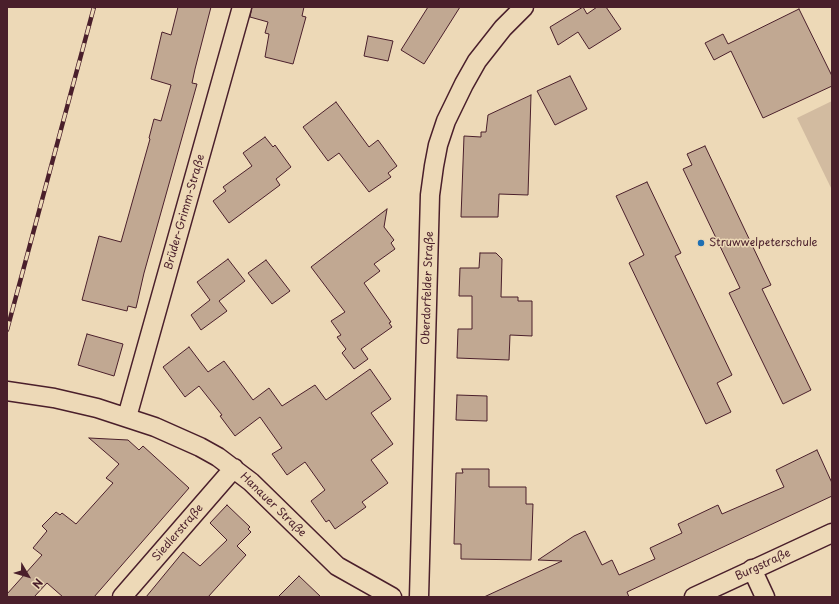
<!DOCTYPE html>
<html>
<head>
<meta charset="utf-8">
<style>
	body { margin:0 }
	#map { position:relative; width:839px; height:604px; overflow:hidden; background:#edd9b7; font-family:"Playpen Sans",sans-serif }
	canvas { display:block }
	.frame { position:absolute; inset:0; border:8px solid #4a1f2b; pointer-events:none }
	.north { position:absolute; left:8px; top:556px; width:40px; height:40px; -webkit-text-stroke:3px #edd9b7; paint-order:stroke; rotate:128deg; font-size:11px; font-weight:700; line-height:16px; text-align:center; color:#4a1f2b }
	.north::after { content:''; display:block; margin:auto; width:14px; height:18px; background:#4a1f2b; clip-path:polygon(50% 0,100% 100%,50% 72%,0 100%) }
</style>
</head>
<body>
<div id="map">
<canvas width="839" height="604"></canvas>
<div class="frame"></div>
<div class="north">N</div>
</div>
<script>
const c = document.querySelector('canvas').getContext('2d');
c.lineJoin = 'round';
function fillPath(path, color) { c.fillStyle = color; c.fill(path, 'evenodd'); }
const toPath = rows => new Path2D(rows.map(r => 'M' + r).join(''));
function trace(path, color, width, dash) { c.strokeStyle = color; c.lineWidth = width; c.lineCap = dash ? 'butt' : 'round'; c.setLineDash(dash || []); c.stroke(path); }
function drawText(font, color, halo, rows, align = 'center') {
  c.font = font + ' "Playpen Sans",sans-serif'; c.lineWidth = 3; c.setLineDash([]); c.textBaseline = 'middle'; c.strokeStyle = halo; c.fillStyle = color; for (const [text, x, y, turn = 0] of rows) {
    c.save(); c.translate(x, y); c.rotate((+turn || 0) * Math.PI / 180); c.textAlign = isNaN(turn) ? turn : align; if (halo) c.strokeText(text, 0, 0); c.fillText(text, 0, 0); c.restore();
  }
}
fillPath(toPath([
	[832,101,832,190,797,118]
]), '#d2bba0');
const building = toPath([
	[178,7,211,7,195,69,192,83,197,84,144,273,136,308,128,306,127,311,82,300,99,236,121,242,150,139,149,138,154,119,161,121,171,85,151,79,162,32,171,35,178,7],
	[252,7,304,7,302,16,306,17,293,64,265,57,269,34,265,33,268,22,250,17,252,7],
	[428,7,460,7,424,64,401,50,428,7],
	[583,7,587,14,597,7,606,7,621,29,589,49,578,32,558,45,550,27,583,7],
	[799,9,832,76,832,86,763,118,731,51,714,60,705,43,723,34,728,44,799,9],
	[368,36,393,41,388,61,364,56,368,36],
	[570,76,587,109,555,125,537,91,570,76],
	[531,95,528,195,499,194,498,217,461,217,464,136,481,137,481,132,486,132,488,115,531,95],
	[336,102,369,147,378,140,397,166,388,173,391,177,369,192,339,153,328,161,303,127,336,102],
	[265,137,273,147,275,145,291,167,276,179,280,185,229,223,213,201,226,191,223,187,252,166,243,153,265,137],
	[705,146,771,285,762,289,811,390,783,404,729,293,740,288,683,169,692,165,687,154,705,146],
	[647,182,681,253,675,256,732,375,717,383,731,412,706,424,629,263,644,255,616,196,647,182],
	[387,209,384,227,394,240,391,243,395,249,374,264,380,271,364,283,391,322,389,323,392,327,361,349,368,359,354,369,342,353,346,349,337,337,341,335,331,321,345,312,311,267,387,209],
	[480,253,496,253,502,259,501,297,518,297,518,301,532,301,532,336,510,335,509,360,457,358,458,329,472,329,472,296,459,296,460,268,479,268,480,253],
	[228,259,245,281,219,301,227,311,201,330,191,315,210,300,197,282,228,259],
	[266,260,290,291,272,304,248,273,266,260],
	[87,334,123,344,114,376,78,365,87,334],
	[189,347,208,372,224,361,253,400,269,388,282,406,315,385,326,400,370,369,391,399,371,413,393,444,371,460,388,483,362,502,366,507,335,529,329,520,326,522,311,501,325,490,305,462,287,475,272,454,282,448,260,417,235,436,220,416,222,415,199,386,185,397,163,367,189,347],
	[457,395,487,396,487,421,456,420,457,395],
	[89,438,128,440,139,450,143,446,189,488,94,597,63,597,47,583,34,597,7,597,7,594,42,555,33,548,47,531,42,526,56,512,60,515,62,513,76,524,113,483,106,478,119,464,89,438],
	[817,450,832,483,832,496,627,592,629,597,484,597,562,561,538,560,574,536,585,531,602,565,612,560,619,575,655,559,650,548,682,533,678,524,718,505,722,514,784,487,776,470,817,450],
	[462,469,489,469,489,487,526,487,526,504,533,504,531,560,461,559,461,544,454,544,456,473,463,473,462,469],
	[227,505,250,527,248,529,251,532,237,546,246,555,208,597,146,597,183,552,200,566,227,540,210,523,227,505],
	[299,576,321,597,278,597,299,576]
]);
fillPath(building, '#c1a892');
trace(building, '#4a1f2b', 1);
const street = toPath([
	[7,391,54,398,97,408,155,427,200,447,218,457,251,482,337,566,392,597],
	[127,417,242,7],
	[752,569,765,597],
	[122,597,234,468],
	[419,597,430,195,434,166,438,145,446,121,464,84,477,61,503,28,524,7],
	[694,597,832,533]
]);
trace(street, '#4a1f2b', 21);
trace(street, '#edd9b7', 18);
const rail = toPath([
	[7,330,94,7]
]);
trace(rail, '#4a1f2b', 4.5);
trace(rail, '#edd9b7', 3, [9]);
for (const [x, y, r, color] of [
	[701,243,4,"#1f6fb2"]
]) { const dot = new Path2D(); dot.arc(x, y, r, 0, 2 * Math.PI); c.fillStyle = color; c.fill(dot); trace(dot, '#edd9b7', 1.5); }
drawText('11px', '#4a1f2b', '#edd9b7', [
	["Brüder-Grimm-Straße",185,212,-74],
	["Oberdorfelder Straße",428,288,-88],
	["Hanauer Straße",273,505,44],
	["Siedlerstraße",178,533,-49],
	["Burgstraße",763,565,-25]
]);
drawText('11px', '#4a1f2b', '#edd9b7', [
	["Struwwelpeterschule",709,243]
], 'left');
</script>
</body>
</html>
